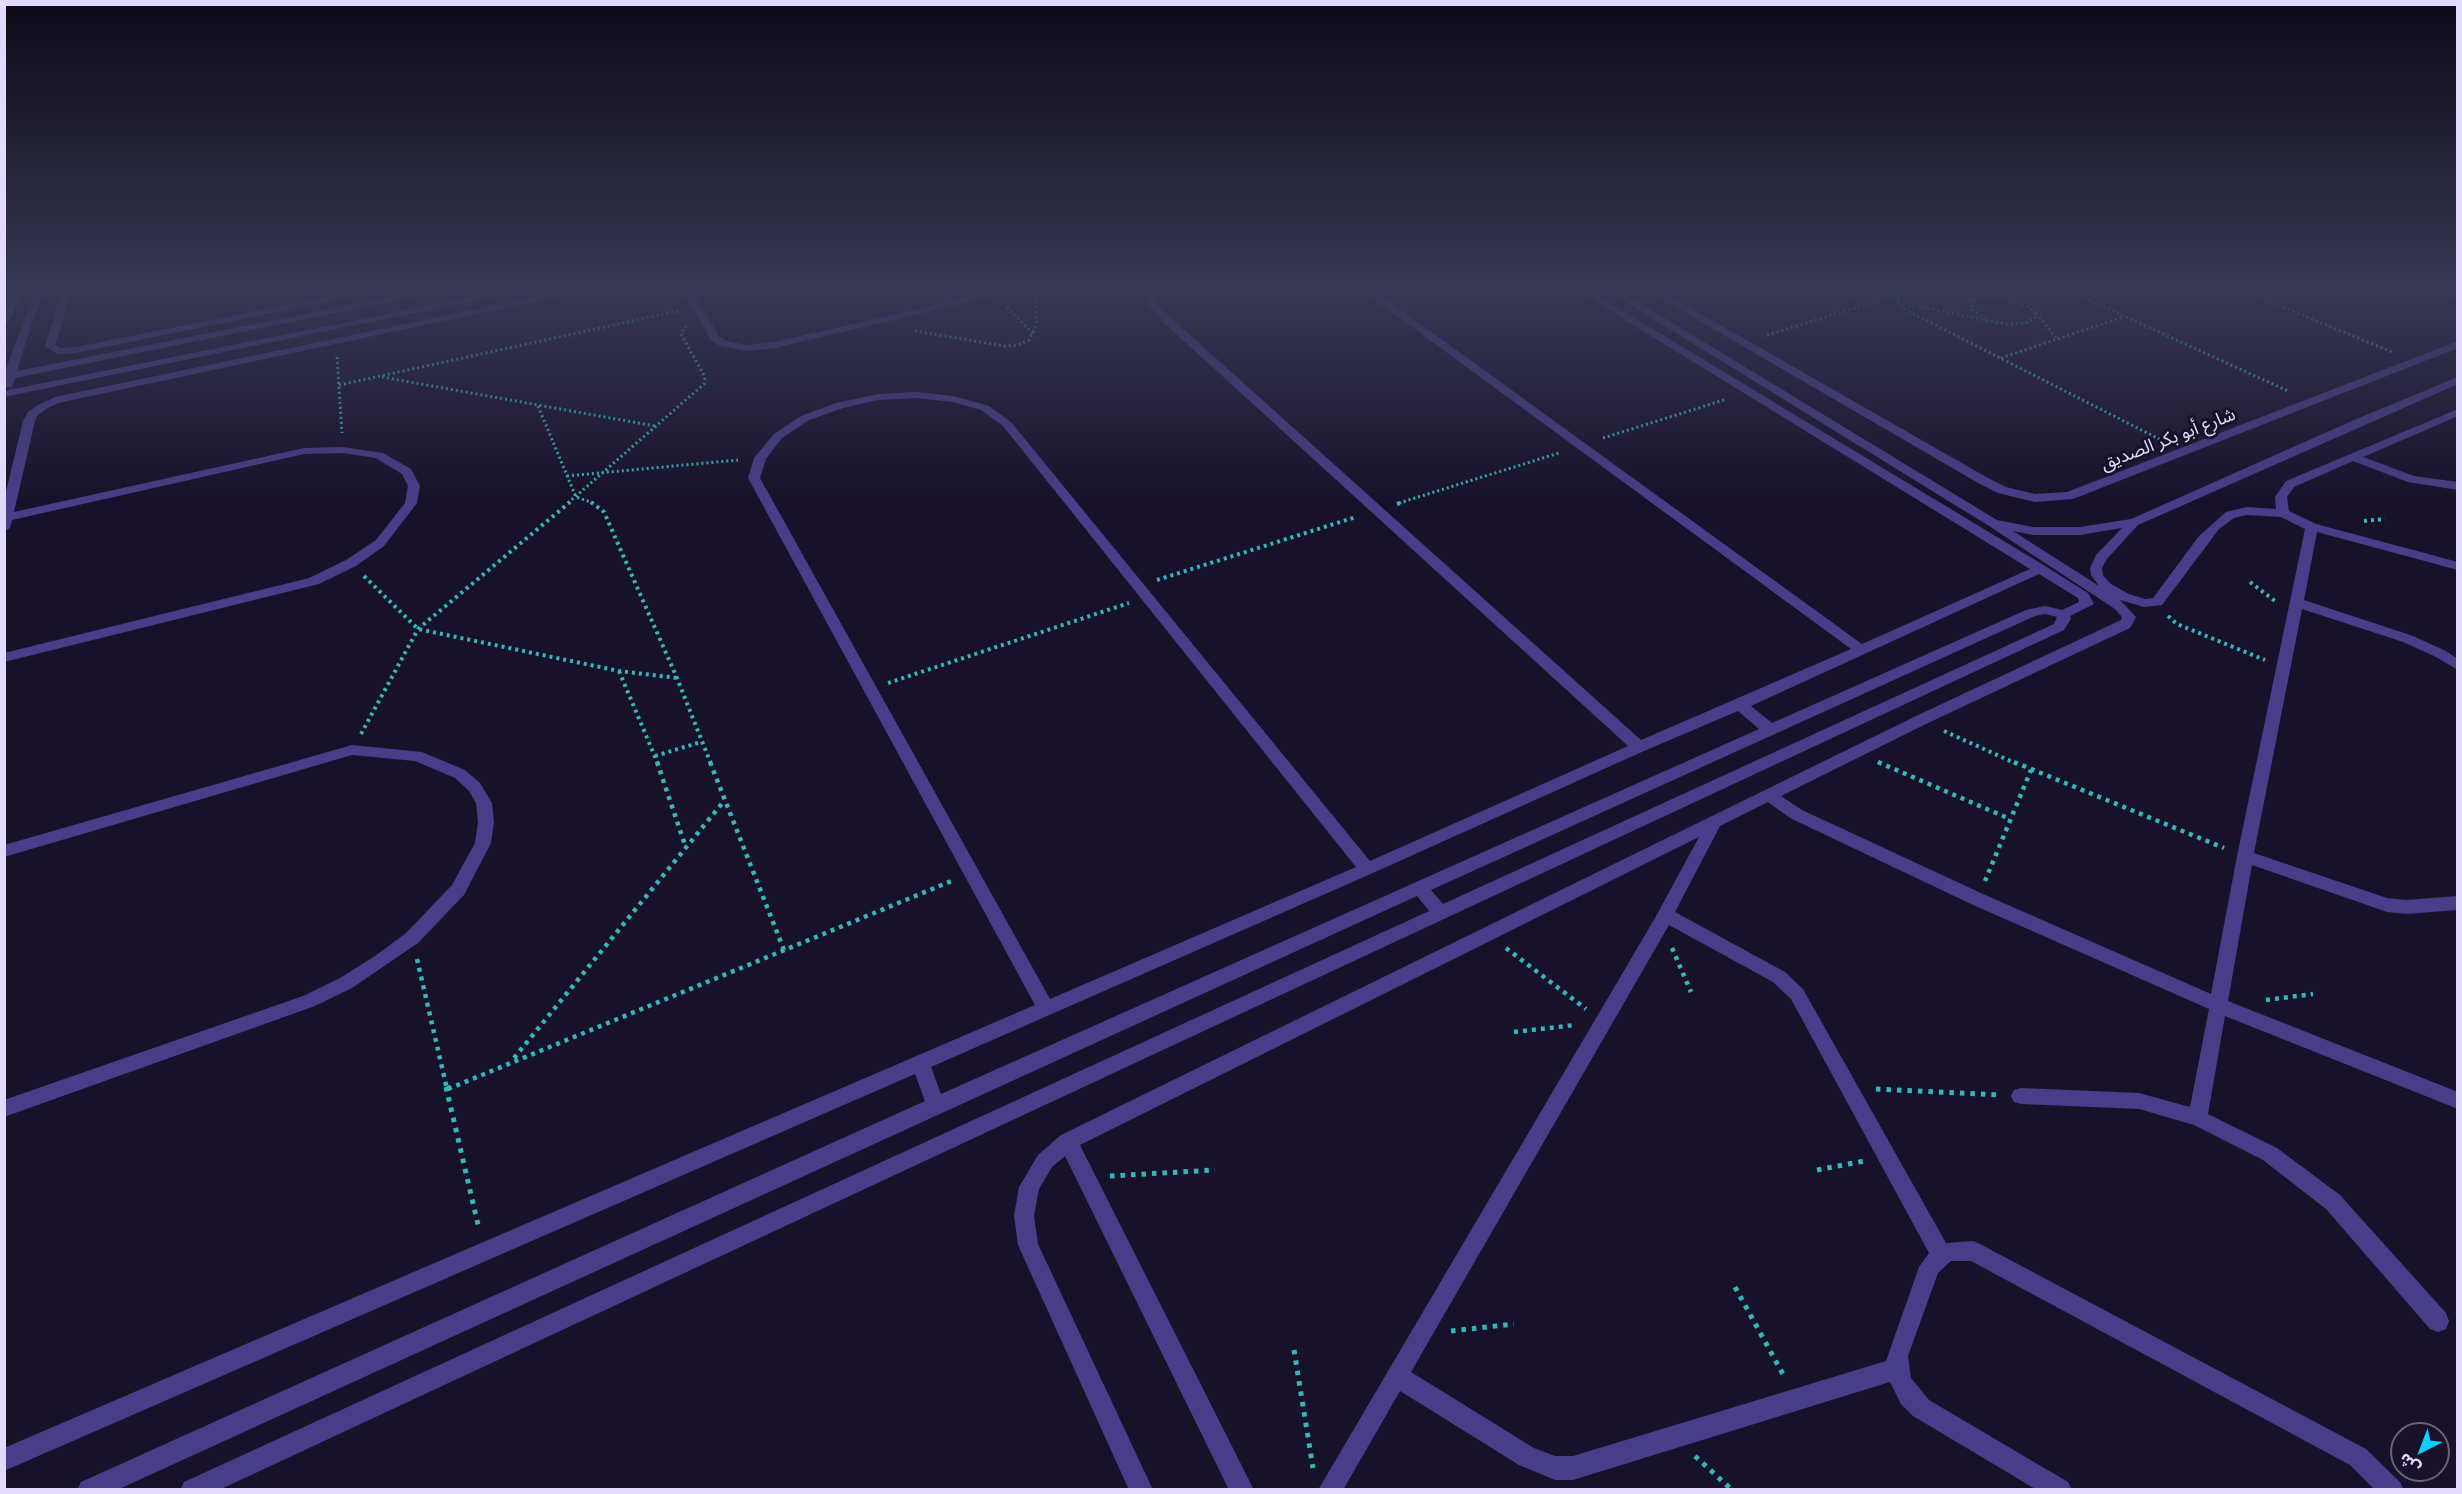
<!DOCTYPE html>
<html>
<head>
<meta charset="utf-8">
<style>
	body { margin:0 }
	#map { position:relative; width:2462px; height:1494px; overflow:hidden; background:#18112a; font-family:"Golos Text","Noto Sans Arabic",sans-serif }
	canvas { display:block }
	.frame { position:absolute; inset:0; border:6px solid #e2dbfe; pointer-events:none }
	.north { position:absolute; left:2390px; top:1422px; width:60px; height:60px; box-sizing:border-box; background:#18112a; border:2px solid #69627f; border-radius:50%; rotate:222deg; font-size:16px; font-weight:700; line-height:24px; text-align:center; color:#e2dbfe }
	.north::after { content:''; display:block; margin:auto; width:21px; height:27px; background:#0bcdfa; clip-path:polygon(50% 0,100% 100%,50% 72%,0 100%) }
</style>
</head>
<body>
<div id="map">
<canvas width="2462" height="1494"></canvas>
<div class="frame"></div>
<div class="north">ش</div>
</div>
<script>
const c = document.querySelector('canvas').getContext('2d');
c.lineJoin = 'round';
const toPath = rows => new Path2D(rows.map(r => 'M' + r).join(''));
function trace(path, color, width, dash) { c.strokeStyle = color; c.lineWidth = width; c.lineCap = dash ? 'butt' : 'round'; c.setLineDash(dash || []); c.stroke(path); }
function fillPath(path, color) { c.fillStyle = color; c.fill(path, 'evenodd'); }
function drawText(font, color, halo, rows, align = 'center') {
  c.font = font + ' "Golos Text","Noto Sans Arabic",sans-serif'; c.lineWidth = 6; c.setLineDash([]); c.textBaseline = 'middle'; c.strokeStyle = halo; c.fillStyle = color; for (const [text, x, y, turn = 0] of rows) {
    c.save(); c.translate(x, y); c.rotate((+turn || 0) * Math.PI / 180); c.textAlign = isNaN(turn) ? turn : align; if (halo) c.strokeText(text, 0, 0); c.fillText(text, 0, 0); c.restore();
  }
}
trace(toPath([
	[1845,294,1866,305],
	[1902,294,1898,297,1897,302,1906,310,2161,440],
	[2076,294,2288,391],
	[2251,294,2392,352],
	[2443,294,2458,300],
	[1898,302,2006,324,2026,323,2036,317,2031,308,2006,297,1985,296,1971,300,1971,309,1985,318],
	[1007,307,1033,334],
	[2036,313,2057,339],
	[915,331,1004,346,1018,345,1029,340,1036,326,1037,294],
	[1767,335,1898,295],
	[337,357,342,433],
	[2001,358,2123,317],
	[382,377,655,426],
	[339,385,678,311],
	[538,406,576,497,593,503],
	[1603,438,1727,399],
	[567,476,738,460],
	[568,503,704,384,705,377,681,334,686,326],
	[1399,503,1559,453]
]), '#33b7ba', 3, [2, 3]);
trace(toPath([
	[591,502,604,512,677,678,711,764],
	[1397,504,1404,502],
	[2364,521,2385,519],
	[364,576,418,629,619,671,677,678],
	[1157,580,1356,517],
	[2250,582,2275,601],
	[2168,616,2177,624,2265,660],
	[619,671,658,764],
	[888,683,1129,603],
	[1944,731,2017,764],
	[361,734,418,629,570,502],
	[655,756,701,742],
	[1878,762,1882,764]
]), '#33b7ba', 4, [3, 4]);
trace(toPath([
	[657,762,686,848],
	[710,762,784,950],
	[1878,762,2010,819],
	[2014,762,2224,848],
	[1985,881,2031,770],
	[1506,948,1586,1009],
	[1672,948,1691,992],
	[417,959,447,1089],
	[2266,1000,2313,994],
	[1514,1032,1575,1025],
	[514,1058,724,801],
	[448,1089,954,880]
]), '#33b7ba', 4.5, [4, 5]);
trace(toPath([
	[446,1087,479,1229],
	[447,1089,451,1087],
	[1876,1089,2000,1095],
	[1817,1170,1864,1161],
	[1110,1176,1215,1170],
	[1735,1287,1785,1378],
	[1451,1331,1514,1324],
	[1294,1350,1313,1468],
	[1695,1456,1732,1490]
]), '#33b7ba', 5, [4.5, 6]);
fillPath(toPath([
	[12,294,22,294,9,321,4,324,4,310,12,294],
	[34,294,44,294,31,325,17,371,407,294,428,294,15,378,12,387,4,387,4,374,34,294],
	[61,294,71,294,55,345,60,348,76,347,342,294,363,294,76,353,58,354,45,346,61,294],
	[486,294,507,294,4,397,4,391,486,294],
	[549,294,570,294,58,403,46,409,37,416,35,421,14,512,304,448,343,447,383,453,411,469,420,486,417,503,384,546,356,566,319,584,4,662,4,653,309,578,346,560,376,540,405,503,408,486,402,474,376,458,343,453,304,454,12,520,10,528,4,532,4,500,23,421,28,412,38,405,55,397,549,294],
	[684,294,694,294,719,336,727,341,747,345,775,342,983,294,1002,294,775,348,747,351,720,346,711,340,684,294],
	[1147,294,1157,294,1156,302,1170,317,1641,740,1851,649,1367,294,1379,294,1862,644,2030,569,1583,294,1595,294,2045,566,2088,593,2094,604,2070,616,2071,619,2064,630,219,1490,180,1490,184,1482,1429,911,1417,896,117,1490,77,1490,81,1482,925,1101,915,1074,4,1471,4,1448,1035,1005,748,478,754,458,774,434,801,416,836,403,878,394,917,392,954,396,989,406,1011,422,1370,861,1628,746,1162,321,1146,302,1147,294],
	[917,398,953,402,981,410,1003,426,1356,867,1050,999,760,478,766,459,782,438,809,420,843,408,878,400,917,398],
	[2039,574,2078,598,2079,602,2062,610,2045,606,2026,610,1772,723,1751,706,2039,574],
	[2045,614,2057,617,2054,624,1443,904,1431,890,2035,616,2045,614],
	[1738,711,1759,729,941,1094,931,1067,1373,873,1644,751,1738,711],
	[1613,294,1625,294,1997,520,2033,527,2080,527,2131,519,2354,420,2458,377,2458,384,2138,525,2107,559,2102,568,2103,575,2111,584,2129,594,2145,599,2153,598,2199,536,2226,512,2247,507,2276,509,2275,497,2286,481,2458,409,2458,416,2363,457,2414,476,2458,482,2458,490,2408,482,2353,461,2294,487,2287,497,2289,511,2316,524,2458,562,2458,570,2317,532,2304,600,2413,636,2446,651,2458,659,2458,670,2436,657,2403,642,2302,609,2254,853,2387,898,2406,900,2458,896,2458,910,2406,914,2387,912,2252,865,2228,1001,2458,1092,2458,1109,2225,1016,2208,1114,2277,1148,2340,1195,2446,1313,2449,1321,2446,1329,2438,1332,2430,1329,2326,1209,2263,1160,2194,1125,2139,1109,2021,1104,2014,1102,2011,1096,2014,1090,2021,1088,2139,1093,2190,1107,2209,1009,1971,904,1790,818,1768,802,1720,826,1675,912,1785,972,1803,989,1946,1243,1973,1241,1980,1244,2366,1449,2400,1482,2404,1490,2375,1490,2350,1465,1971,1261,1951,1261,1938,1273,1908,1356,1911,1378,1929,1400,2068,1482,2072,1490,2037,1490,1913,1416,1901,1404,1890,1382,1573,1480,1555,1480,1519,1465,1400,1391,1343,1490,1318,1490,1655,918,1699,837,1080,1145,1254,1490,1229,1490,1065,1156,1052,1167,1039,1189,1034,1216,1038,1244,1153,1490,1129,1490,1018,1245,1014,1216,1019,1187,1038,1155,1061,1135,1916,716,2121,620,2122,617,2115,609,1989,526,1613,294],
	[2247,515,2281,517,2305,529,2237,856,2211,994,1983,894,1802,810,1781,796,1926,724,2130,628,2136,617,2120,600,2144,607,2162,605,2219,529,2234,518,2247,515],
	[2122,528,2096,555,2090,568,2091,575,2099,586,2013,531,2033,535,2080,535,2122,528],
	[1669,925,1773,982,1791,999,1929,1253,1919,1267,1886,1361,1573,1456,1555,1456,1534,1448,1411,1372,1669,925],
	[1653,294,1666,294,1988,478,2006,487,2035,494,2067,492,2458,341,2458,348,2073,499,2035,502,1998,493,1980,484,1653,294],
	[352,745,422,752,465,770,480,783,492,803,494,822,491,843,464,895,418,943,352,988,315,1006,4,1117,4,1100,303,996,340,978,375,956,406,933,452,885,475,843,478,822,476,803,469,791,455,778,415,761,352,755,4,857,4,845,352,745]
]), '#473d88');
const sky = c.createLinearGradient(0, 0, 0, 503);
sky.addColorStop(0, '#0d0917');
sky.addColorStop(0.58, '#373855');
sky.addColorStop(1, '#37385500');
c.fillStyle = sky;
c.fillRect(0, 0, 2462, 503);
drawText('18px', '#e2dbfe', '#18112a', [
	["شارع أبو بكر الصديق",2168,439,-21]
]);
</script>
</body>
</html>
